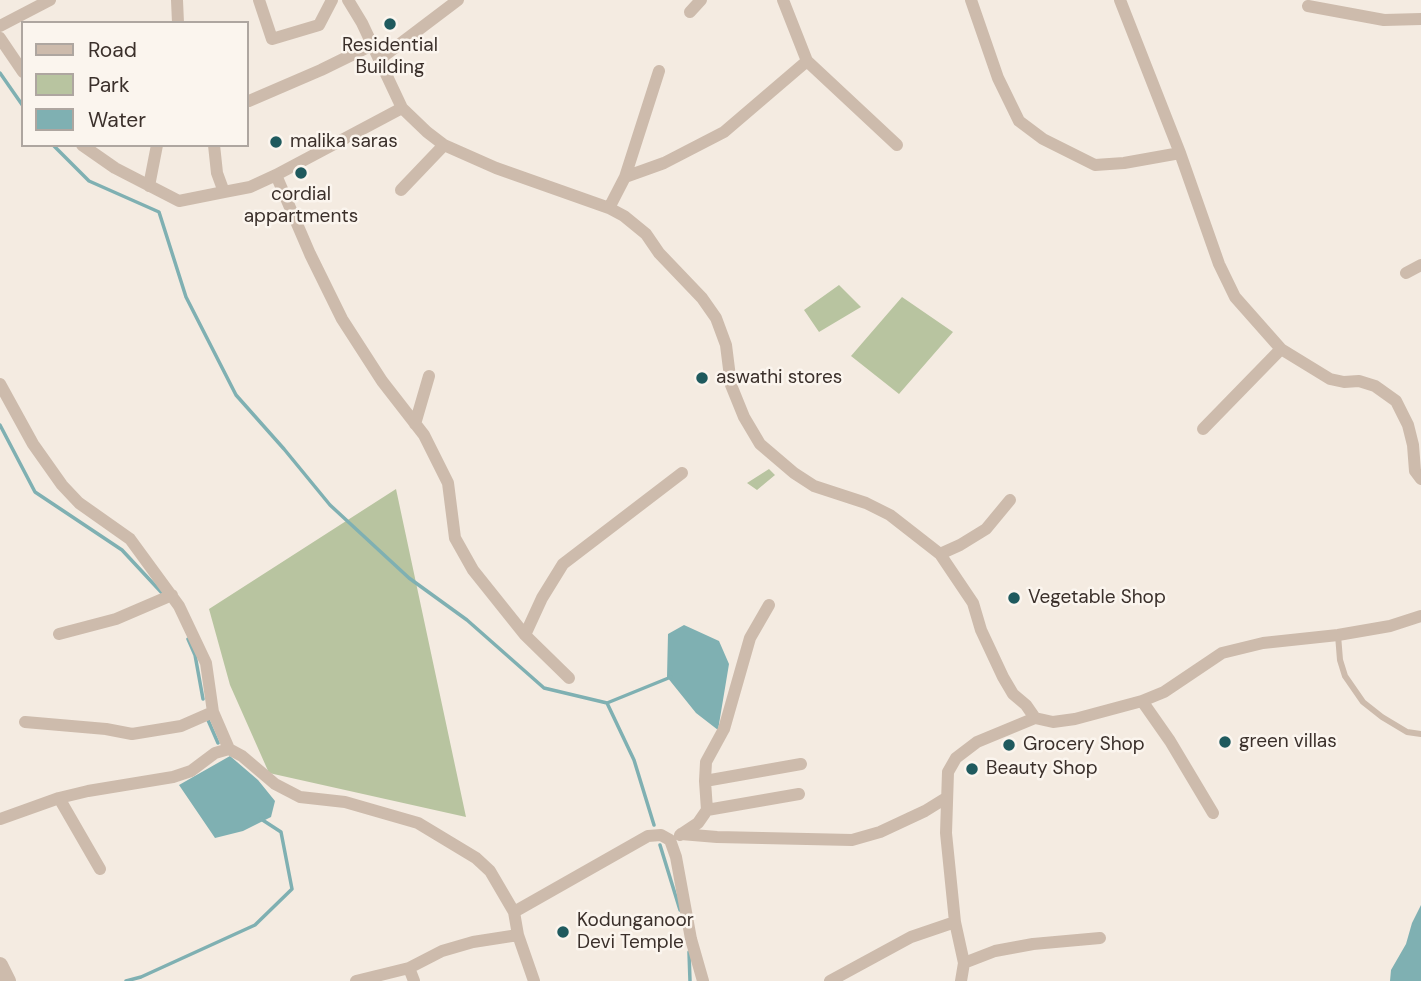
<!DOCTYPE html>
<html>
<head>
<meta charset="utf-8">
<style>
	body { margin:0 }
	#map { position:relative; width:1421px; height:981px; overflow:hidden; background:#f4ebe1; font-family:"DM Sans",sans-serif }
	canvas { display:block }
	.legend { position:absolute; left:21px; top:21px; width:228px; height:126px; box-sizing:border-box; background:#fbf5ee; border:2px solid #aea6a0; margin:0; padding:9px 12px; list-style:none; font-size:21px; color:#3b302b }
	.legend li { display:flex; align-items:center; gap:14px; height:35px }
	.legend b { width:35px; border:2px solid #aea6a0 }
</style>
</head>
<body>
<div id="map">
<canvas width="1421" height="981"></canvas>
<ul class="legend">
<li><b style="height:9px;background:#cdbbac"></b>Road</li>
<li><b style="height:19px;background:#b8c4a0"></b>Park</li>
<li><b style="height:19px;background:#7fb0b2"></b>Water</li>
</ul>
</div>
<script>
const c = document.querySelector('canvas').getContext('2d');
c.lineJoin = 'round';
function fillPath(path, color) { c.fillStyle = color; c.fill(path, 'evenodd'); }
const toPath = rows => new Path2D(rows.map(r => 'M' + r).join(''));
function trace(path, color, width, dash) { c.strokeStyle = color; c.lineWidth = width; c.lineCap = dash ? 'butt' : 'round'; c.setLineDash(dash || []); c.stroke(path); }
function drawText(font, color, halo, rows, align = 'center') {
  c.font = font + ' "DM Sans",sans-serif'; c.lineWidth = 5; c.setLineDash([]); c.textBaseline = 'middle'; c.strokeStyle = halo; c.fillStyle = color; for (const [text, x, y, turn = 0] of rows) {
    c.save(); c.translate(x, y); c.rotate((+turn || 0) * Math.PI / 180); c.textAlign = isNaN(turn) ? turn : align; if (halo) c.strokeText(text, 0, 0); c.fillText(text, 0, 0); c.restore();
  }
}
fillPath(toPath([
	[839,285,861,307,819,332,804,310],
	[902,297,953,332,899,394,851,356],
	[769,469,775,475,757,490,747,483],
	[396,489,466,817,269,773,230,685,209,609]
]), '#b8c4a0');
fillPath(toPath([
	[684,625,719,641,729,664,718,730,696,713,667,677,668,634],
	[230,756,258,780,275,801,271,817,243,831,215,838,179,785],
	[1421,905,1421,981,1390,981,1391,970,1406,944,1412,923]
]), '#7fb0b2');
trace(toPath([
	[0,73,23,106],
	[53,145,89,181,159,212,186,297,236,395,284,449,330,505,409,578,467,620,544,688,607,703,671,677],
	[0,425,35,492,122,550,162,593],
	[188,639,195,655,203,699],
	[607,703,634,760,654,825],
	[208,720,218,743],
	[660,845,680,910],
	[689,952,690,981],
	[126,981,141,977,255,925,292,889,281,832,261,819]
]), '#7fb0b2', 3.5);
trace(toPath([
	[1338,635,1340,660,1345,676,1363,702,1382,717,1407,732,1421,734]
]), '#cdbbac', 6);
trace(toPath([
	[177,0,178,23],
	[259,0,272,39,319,25,332,0],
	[348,0,362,23,402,108,427,132,444,145,496,168,609,208,624,216,646,234,659,253,702,298,716,318,726,345,731,385,744,417,760,444,794,473,814,486,866,503,890,515,940,554,973,603,981,630,1003,677,1013,694,1026,705,1035,718],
	[783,0,807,61],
	[971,0,998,78,1019,121,1043,139,1095,165,1124,163,1180,153],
	[1120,0,1180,153,1219,264,1235,297,1281,349,1330,379,1344,382,1359,381,1375,386,1396,401,1408,425,1413,445,1415,471,1421,479],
	[1308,6,1384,20,1421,19],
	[690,12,701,0],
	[0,26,50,0],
	[0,38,23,72],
	[380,59,458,0],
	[249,101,321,70,372,45],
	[82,145,115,168,179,201,224,192],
	[214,145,217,173,224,192,250,187,276,175,402,108],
	[276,175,310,254,342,319,382,381,424,435,448,483,455,538,473,570,525,635,569,678],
	[625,177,664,163,724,132,807,61,897,145],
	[149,186,157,145],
	[401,190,444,145],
	[609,208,625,177,659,71],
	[1406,273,1421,265],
	[0,384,33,444,62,485,79,503,130,539,179,606,206,663,213,712,229,749,242,756,275,784,300,797,345,802,418,823,476,858,490,871,514,912,518,935,534,981],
	[415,424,429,376],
	[1203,429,1281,349],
	[940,554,960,545,986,529,1010,500],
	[59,634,116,619,172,595],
	[525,635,542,598,563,564,682,473],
	[1142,701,1170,741,1213,813],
	[25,722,106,729,132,734,181,726,213,712],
	[705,781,801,764],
	[59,798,100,869],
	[707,810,705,781,706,762,724,729,750,638,769,605],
	[0,819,59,798,88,791,173,777,191,771,215,753,229,749],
	[681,834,717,837,852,840,880,832,925,811,946,798],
	[680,835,698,823,707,810,799,794],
	[514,912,648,836,661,835,670,840,676,857,691,939,703,981],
	[964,963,995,951,1033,944,1100,938],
	[409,968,414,981],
	[356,981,409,968,442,951,473,942,518,935],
	[830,981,911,937,955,922],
	[961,981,964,963,955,922,946,833,948,772,956,758,977,742,1035,718,1053,722,1075,719,1142,701,1164,692,1222,653,1263,643,1338,635,1390,626,1421,616]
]), '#cdbbac', 12);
trace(toPath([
	[0,965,8,981]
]), '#cdbbac', 16);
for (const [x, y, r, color] of [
	[390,24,7,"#1f5a5e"],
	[276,142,7,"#1f5a5e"],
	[301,173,7,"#1f5a5e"],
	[702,378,7,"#1f5a5e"],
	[1014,598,7,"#1f5a5e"],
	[1225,742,7,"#1f5a5e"],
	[1009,745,7,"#1f5a5e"],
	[972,769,7,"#1f5a5e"],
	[563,932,7,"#1f5a5e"]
]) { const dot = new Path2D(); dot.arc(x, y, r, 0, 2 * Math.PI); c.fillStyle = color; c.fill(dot); trace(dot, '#fbf5ee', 2.5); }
drawText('19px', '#3b302b', '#fbf5ee', [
	["Residential",390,46,"center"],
	["Building",390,68,"center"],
	["malika saras",290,142],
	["cordial",301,195,"center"],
	["appartments",301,217,"center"],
	["aswathi stores",716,378],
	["Vegetable Shop",1028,598],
	["green villas",1239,742],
	["Grocery Shop",1023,745],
	["Beauty Shop",986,769],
	["Kodunganoor",577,921],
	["Devi Temple",577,943]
], 'left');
</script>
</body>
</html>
